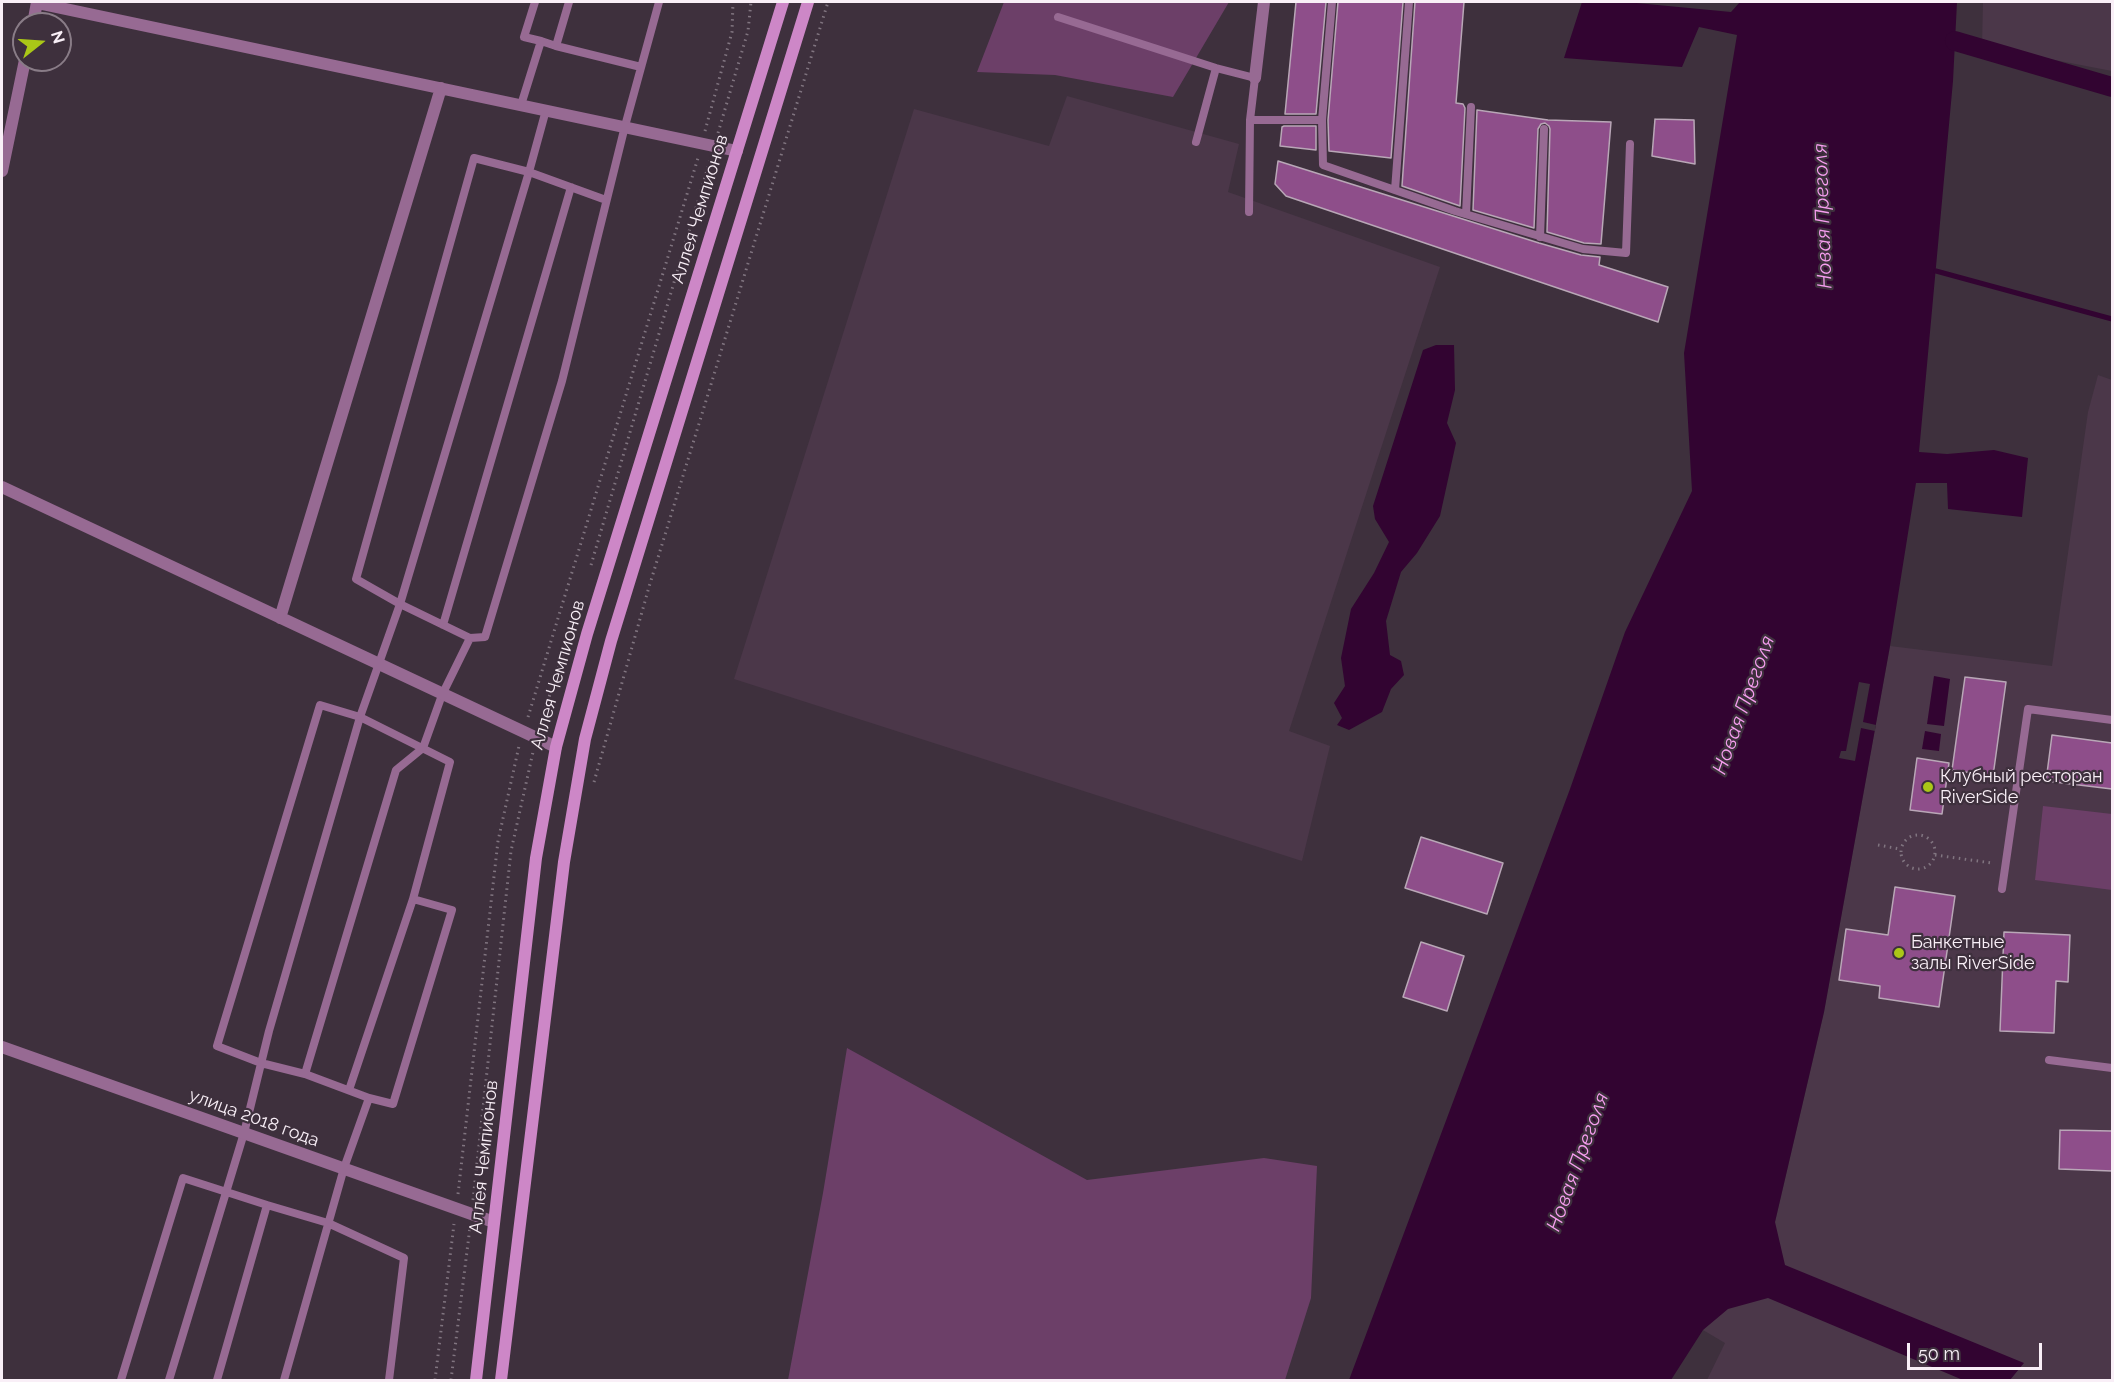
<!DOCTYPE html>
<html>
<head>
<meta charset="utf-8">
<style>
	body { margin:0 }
	#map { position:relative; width:2114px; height:1382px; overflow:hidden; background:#3e303d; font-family:Raleway,sans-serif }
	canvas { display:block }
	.frame { position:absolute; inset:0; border:3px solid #f9eff7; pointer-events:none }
	.north { position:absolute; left:12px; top:12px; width:60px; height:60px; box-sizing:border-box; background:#3e303d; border:2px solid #897c87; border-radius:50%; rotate:73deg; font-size:16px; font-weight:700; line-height:24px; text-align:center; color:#f9eff7 }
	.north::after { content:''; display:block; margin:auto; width:21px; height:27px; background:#aac717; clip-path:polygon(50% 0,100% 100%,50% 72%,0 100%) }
	.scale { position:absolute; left:1907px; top:1343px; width:135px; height:27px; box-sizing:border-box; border:3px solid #f9eff7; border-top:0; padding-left:8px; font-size:18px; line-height:21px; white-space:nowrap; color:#f9eff7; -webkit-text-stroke:4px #3e303d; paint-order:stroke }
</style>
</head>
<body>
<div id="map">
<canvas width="2114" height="1382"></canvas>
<div class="frame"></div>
<div class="north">N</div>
<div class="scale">50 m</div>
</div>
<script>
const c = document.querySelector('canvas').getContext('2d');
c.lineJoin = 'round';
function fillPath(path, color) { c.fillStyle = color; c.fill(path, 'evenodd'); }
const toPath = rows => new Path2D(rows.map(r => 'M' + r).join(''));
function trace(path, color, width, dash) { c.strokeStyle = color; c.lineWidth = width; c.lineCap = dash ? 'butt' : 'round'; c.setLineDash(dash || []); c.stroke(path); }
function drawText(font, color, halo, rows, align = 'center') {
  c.font = font + ' Raleway,sans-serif'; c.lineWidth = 4.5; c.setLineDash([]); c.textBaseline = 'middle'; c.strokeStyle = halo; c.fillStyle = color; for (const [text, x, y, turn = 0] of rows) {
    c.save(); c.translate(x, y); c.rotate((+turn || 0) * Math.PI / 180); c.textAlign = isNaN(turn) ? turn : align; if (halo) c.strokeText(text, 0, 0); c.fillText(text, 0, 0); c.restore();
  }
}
fillPath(toPath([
	[1983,2,2112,2,2112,71,1982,46],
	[1067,96,1239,144,1228,192,1440,267,1289,731,1330,746,1302,861,734,679,914,109,1049,146],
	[2098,375,2112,380,2112,1380,1707,1380,1725,1343,1703,1330,1775,1222,1824,1012,1890,646,2052,666,2088,412]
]), '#4b3749');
fillPath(toPath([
	[1004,2,1229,2,1173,97,1055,75,977,72],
	[2043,806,2112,814,2112,890,2035,880],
	[847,1048,1087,1180,1264,1158,1317,1166,1311,1298,1285,1380,788,1380,823,1193]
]), '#6c3f68');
fillPath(toPath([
	[1582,2,1626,2,1731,12,1740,2,1957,2,1953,81,1919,452,1947,454,1994,450,2028,458,2022,517,1948,509,1947,483,1916,483,1890,646,1824,1012,1775,1222,1785,1265,2024,1363,2010,1380,1963,1380,1768,1298,1728,1309,1703,1330,1671,1380,1349,1380,1570,789,1625,632,1692,491,1684,353,1737,35,1699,27,1682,67,1564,58],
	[1436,345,1454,345,1455,390,1447,423,1456,443,1440,516,1417,553,1401,572,1386,621,1390,655,1401,661,1404,675,1391,689,1382,712,1349,730,1337,725,1342,718,1334,703,1345,686,1341,658,1351,609,1374,573,1389,542,1375,519,1373,506,1423,350],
	[1934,676,1950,679,1944,726,1927,724],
	[1925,731,1941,734,1939,751,1922,749]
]), '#320431');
fillPath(toPath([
	[1859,682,1870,684,1863,722,1876,725,1875,731,1861,728,1855,761,1839,758,1841,751,1846,751]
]), '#3e303d');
trace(toPath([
	[1936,271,2112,319]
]), '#320431', 5);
trace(toPath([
	[1955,41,2112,87]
]), '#320431', 20);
const building = toPath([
	[1296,2,1326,2,1316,114,1285,114,1296,2],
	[1338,2,1403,2,1391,158,1329,151,1328,120,1338,2],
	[1415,2,1464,2,1456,103,1463,104,1465,108,1460,206,1402,186,1415,2],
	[1477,110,1548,120,1611,122,1601,244,1584,243,1547,232,1550,129,1549,126,1545,123,1541,124,1538,129,1534,228,1473,210,1477,110],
	[1655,119,1694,120,1695,164,1652,156,1655,119],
	[1284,126,1316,126,1316,150,1280,146,1282,127,1284,126],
	[1278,161,1539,243,1581,255,1600,257,1599,265,1668,287,1658,322,1286,196,1275,184,1278,161],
	[1965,677,2006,682,1993,776,1952,770,1965,677],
	[2052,735,2112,743,2112,789,2046,781,2052,735],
	[1917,758,1949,763,1942,814,1910,810,1917,758],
	[1421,837,1503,863,1487,914,1405,888,1421,837],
	[1895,887,1955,896,1939,1007,1879,998,1880,986,1839,980,1846,929,1888,935,1895,887],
	[2004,932,2070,935,2068,982,2056,981,2054,1033,2000,1031,2004,932],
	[1421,942,1464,956,1447,1011,1403,997,1421,942],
	[2060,1130,2112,1131,2112,1171,2059,1169,2060,1130]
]);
fillPath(building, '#8e4e8a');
trace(building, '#b9a7b7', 1.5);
trace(toPath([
	[705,131,732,32,733,2],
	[718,133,748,31,751,2],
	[591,565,710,160],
	[528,717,698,158],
	[540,725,572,626],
	[594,782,649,587,828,2],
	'1901 852a17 17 0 1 1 34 0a17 17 0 1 1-34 0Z',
	[1878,845,1900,849],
	[1935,855,1992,863],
	[458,1194,498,841,519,746],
	[473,1200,511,851,533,752],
	[435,1380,454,1224],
	[451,1380,470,1227]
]), '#817580', 3, [1.5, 4.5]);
trace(toPath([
	[535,2,524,37,541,41],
	[1058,17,1216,68,1255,78,1250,120,1249,212],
	[556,46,641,67],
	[521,105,541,41,556,46,569,2],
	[1250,120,1322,120,1323,165,1455,211,1583,249,1626,253,1630,144],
	[1322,120,1332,2],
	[1196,142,1216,68],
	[1395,190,1409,2],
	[1466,214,1471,107],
	[1540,237,1544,129],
	[443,625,571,187],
	[470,638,400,604,356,579,474,158,529,172,546,110],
	[2002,889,2028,709,2112,720],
	[2049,1060,2112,1068],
	[305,1074,261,1063,217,1046,320,705,360,717,450,762,413,899,452,910,393,1104,369,1098],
	[349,1090,413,899],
	[267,1205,328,1223,404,1258,389,1380],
	[121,1380,183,1178,267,1205,217,1380],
	[169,1380,244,1133,269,1031,360,717,400,604,529,172,606,200],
	[284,1380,344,1168,369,1098,305,1074,396,770,423,748,442,695,470,638,485,637,562,381,625,126,659,2]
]), '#976a93', 8);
trace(toPath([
	[37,3,737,151],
	[33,24,37,2],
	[1255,78,1264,2],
	[2,171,25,60],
	[2,487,556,747],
	[280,618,441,88],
	[2,1047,494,1222]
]), '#976a93', 12);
trace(toPath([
	[476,1380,536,858,556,747,587,634,783,2],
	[501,1380,564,862,585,739,611,641,808,2]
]), '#cd87c7', 12);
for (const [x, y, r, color] of [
	[1928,787,6,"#aac717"],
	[1899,953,6,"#aac717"]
]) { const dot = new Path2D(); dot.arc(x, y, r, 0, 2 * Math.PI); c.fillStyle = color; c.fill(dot); trace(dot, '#3e303d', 2); }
drawText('18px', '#f9eff7', '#3e303d', [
	["Аллея Чемпионов",700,209,-73],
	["Аллея Чемпионов",558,675,-74],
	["улица 2018 года",254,1118,20],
	["Аллея Чемпионов",484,1157,-84]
]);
drawText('18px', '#f9eff7', '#3e303d', [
	["Клубный ресторан",1940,777],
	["RiverSide",1940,798],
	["Банкетные",1911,943],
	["залы RiverSide",1911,964]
], 'left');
drawText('italic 20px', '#f79ef0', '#3e303d', [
	["Новая Преголя",1823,216,-92],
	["Новая Преголя",1744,705,-70],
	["Новая Преголя",1578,1162,-70]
]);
</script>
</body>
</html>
